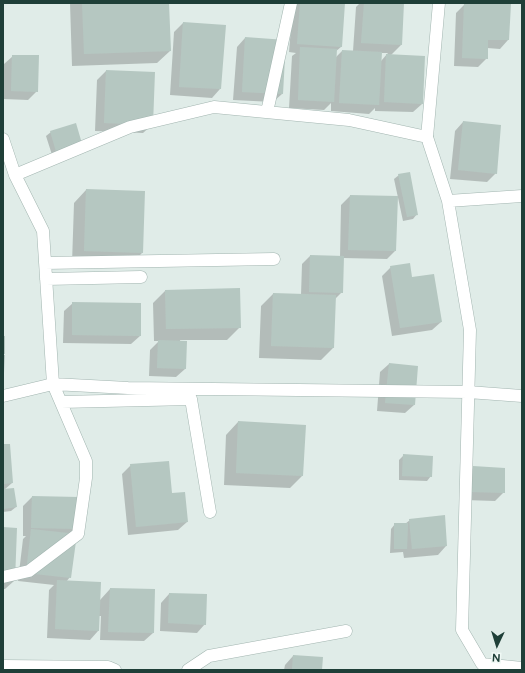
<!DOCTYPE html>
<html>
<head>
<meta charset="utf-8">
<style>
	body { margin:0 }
	#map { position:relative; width:525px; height:673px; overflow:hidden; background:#e0ece8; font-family:Figtree,sans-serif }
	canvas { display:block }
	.frame { position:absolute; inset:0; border:4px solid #1f3f38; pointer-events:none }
	.north { position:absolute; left:477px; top:625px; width:40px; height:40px; -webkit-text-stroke:3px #f0f9f5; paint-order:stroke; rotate:184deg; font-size:11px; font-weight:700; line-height:16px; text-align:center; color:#1f3f38 }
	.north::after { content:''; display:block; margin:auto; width:14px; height:18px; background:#1f3f38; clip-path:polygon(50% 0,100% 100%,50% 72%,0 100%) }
</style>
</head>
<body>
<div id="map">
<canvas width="525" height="673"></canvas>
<div class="frame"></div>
<div class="north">N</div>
</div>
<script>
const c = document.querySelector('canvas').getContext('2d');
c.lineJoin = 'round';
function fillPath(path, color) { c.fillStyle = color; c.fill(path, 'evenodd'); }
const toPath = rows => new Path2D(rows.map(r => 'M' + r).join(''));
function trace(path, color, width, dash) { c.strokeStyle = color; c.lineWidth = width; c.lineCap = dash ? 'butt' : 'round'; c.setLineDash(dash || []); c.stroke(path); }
fillPath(toPath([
	[70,3,168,3,170,51,157,63,72,66],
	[293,3,344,3,341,47,335,52,335,58,342,51,353,51,356,7,360,3,403,3,401,45,391,55,422,104,413,112,375,111,375,108,369,114,331,111,331,103,324,110,289,108,292,56,296,53,289,52],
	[381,53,388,53,381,61],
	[465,4,508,40,500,49,487,48,487,58,478,67,454,66,456,13],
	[183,23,220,89,212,98,170,95,174,32],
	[245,38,282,94,273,102,233,100,237,47],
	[13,56,37,91,28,100,3,99,4,64],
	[106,71,152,125,143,133,95,131,97,80],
	[463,122,496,173,487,182,450,179,455,131],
	[51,132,78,151,53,158,46,136],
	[399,175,417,214,413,219,403,221,394,179],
	[86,190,142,253,130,265,72,263,74,203],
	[350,196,395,251,387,259,343,258,342,292,335,299,333,348,321,360,259,358,261,306,273,294,301,295,302,264,310,256,340,257,341,205],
	[391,267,441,322,432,330,392,336,382,276],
	[165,291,240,327,227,340,180,340,185,369,176,377,149,376,150,350,159,341,154,341,153,303],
	[73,303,140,336,131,344,63,343,64,311],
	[389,364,414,405,405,413,377,411,380,372],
	[238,422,302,476,290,488,224,485,226,435],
	[3,445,12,483,4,490,16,507,11,511,3,512],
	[403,456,431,476,427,481,399,480,399,460],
	[131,465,171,494,187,522,178,530,128,535,122,474],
	[473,468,504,492,495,501,464,500,465,476],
	[32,497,78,498,70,577,66,582,100,600,110,589,153,633,144,641,100,640,101,616,99,616,98,631,90,640,47,638,49,590,54,585,18,581,23,539,26,536,23,536,23,506],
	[410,520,446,546,438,555,404,558,403,552,390,553,391,529,395,524,405,524],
	[3,528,14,581,5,589,3,589],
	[169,594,205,624,197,633,160,631,161,603],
	[293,656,321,670,284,670,285,665]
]), '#0003');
fillPath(toPath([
	[82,3,169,3,171,51,84,54],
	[300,3,345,3,342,47,297,44],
	[364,3,404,3,402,45,361,43],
	[464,3,511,4,509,40,488,40,488,59,462,58],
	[183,22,226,25,221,89,179,87],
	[245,37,286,40,283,94,242,92],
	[300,47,337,49,334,102,298,100],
	[342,50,382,52,379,105,339,103],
	[386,54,425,56,423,104,384,102],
	[12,55,39,55,38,92,11,91],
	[106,70,155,72,153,125,104,123],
	[463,121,501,125,497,174,458,170],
	[76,123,83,147,57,155,50,131],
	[410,172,418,215,407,217,398,174],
	[86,189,145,191,143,253,84,251],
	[350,195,398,196,396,251,348,250],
	[310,255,344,256,343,293,309,292],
	[410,263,412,277,434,274,442,322,400,328,390,266],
	[240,288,241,328,166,329,165,290],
	[273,293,336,295,334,348,271,346],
	[72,302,141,303,141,336,72,335],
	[3,336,5,336,5,354,3,354],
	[158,340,187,341,186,369,157,368],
	[3,355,5,355,4,373,3,373],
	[389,363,418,366,415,405,385,403],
	[238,421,306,425,303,476,236,473],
	[3,444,10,444,13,483,3,484],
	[403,454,433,456,432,477,402,476],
	[169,461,172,493,185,492,188,522,136,527,130,464],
	[473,466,505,468,505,493,472,492],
	[14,488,17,507,3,509,3,489],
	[32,496,79,497,79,529,31,528],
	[445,515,447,546,412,549,409,519],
	[394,523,408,523,407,549,394,549],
	[3,527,17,528,15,581,3,580],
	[31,529,77,534,71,578,26,573],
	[57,580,101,582,99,631,55,629],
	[110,588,155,589,154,633,108,632],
	[169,593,207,594,206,625,168,623],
	[293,655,323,657,322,670,292,670]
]), '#b5c7c1');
const service = toPath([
	[427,137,439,3]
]);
const minor = toPath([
	[267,112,291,3],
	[3,139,15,175,43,231,53,384,3,396],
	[15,175,130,127,214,107,349,120,427,137,448,201,522,196],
	[448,201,470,330,462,630,482,664,522,668],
	[45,263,274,259],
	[46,279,141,277],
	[61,402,191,399,210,512],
	[3,577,29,571,78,534,86,478,86,461,53,384,128,388,468,392,522,396],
	[3,666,108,667,115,670],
	[188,670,209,656,346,631]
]);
trace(service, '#a2b5b0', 13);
trace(minor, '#a2b5b0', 13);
trace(service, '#fff', 12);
trace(minor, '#fff', 12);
</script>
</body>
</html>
